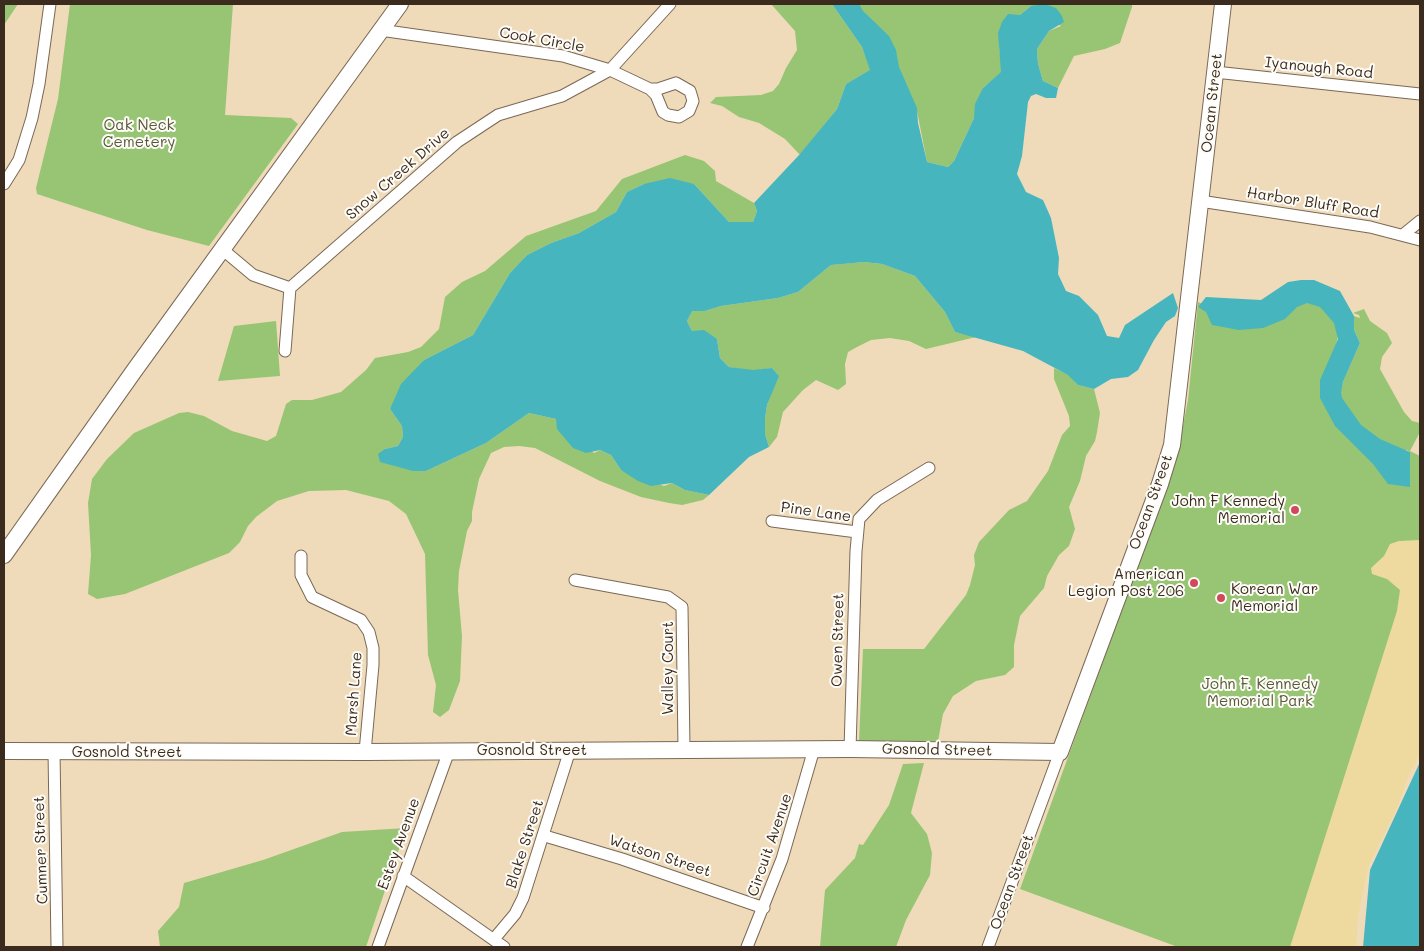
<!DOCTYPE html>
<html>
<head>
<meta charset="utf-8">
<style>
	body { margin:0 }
	#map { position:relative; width:1424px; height:951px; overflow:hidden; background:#efdbba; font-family:Mali,sans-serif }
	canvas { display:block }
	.frame { position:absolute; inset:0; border:5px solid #3b2a1e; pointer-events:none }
</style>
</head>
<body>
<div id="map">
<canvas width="1424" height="951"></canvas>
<div class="frame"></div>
</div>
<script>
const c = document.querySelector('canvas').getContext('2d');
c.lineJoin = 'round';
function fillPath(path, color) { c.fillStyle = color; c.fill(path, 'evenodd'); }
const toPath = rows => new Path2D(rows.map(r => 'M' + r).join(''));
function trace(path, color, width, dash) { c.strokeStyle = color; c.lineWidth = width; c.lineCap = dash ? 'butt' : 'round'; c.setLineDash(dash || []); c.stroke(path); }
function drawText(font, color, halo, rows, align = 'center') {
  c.font = font + ' Mali,sans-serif'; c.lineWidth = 4; c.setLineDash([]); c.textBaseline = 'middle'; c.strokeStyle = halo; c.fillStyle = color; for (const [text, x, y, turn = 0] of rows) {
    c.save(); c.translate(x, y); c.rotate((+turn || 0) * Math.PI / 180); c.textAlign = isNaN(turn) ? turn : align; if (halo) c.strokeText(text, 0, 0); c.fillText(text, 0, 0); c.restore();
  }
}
fillPath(toPath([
	[4,4,18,4,4,25],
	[70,4,233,4,225,115,291,118,298,124,209,246,147,230,37,194,36,188,58,99],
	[771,4,832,4,862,47,871,70,846,84,837,109,800,155,785,139,759,123,739,117,722,106,710,103,716,97,761,95,773,91,779,84,786,68,797,50,795,31],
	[854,4,1132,4,1132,7,1120,43,1105,49,1074,56,1058,88,1043,81,1038,64,1037,49,1049,31,1061,26,1031,6,1020,15,999,46,1002,72,984,87,974,118,954,161,948,167,927,162,917,111],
	[685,155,704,161,715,171,716,181,754,203,757,211,753,222,729,222,694,184,644,184,627,192,616,212,579,233,551,243,527,255,510,273,473,335,424,360,390,409,402,426,403,437,398,446,385,449,426,471,486,443,529,413,556,419,594,453,600,450,611,455,621,470,664,486,672,483,685,490,709,495,703,500,682,505,669,503,641,497,600,481,535,448,519,446,504,447,491,453,479,479,472,512,472,521,467,531,459,571,458,590,462,636,460,681,449,710,440,717,433,712,436,685,428,655,425,554,406,514,389,501,346,490,309,491,277,501,256,517,248,526,240,542,229,553,125,594,97,599,88,594,91,555,88,503,92,479,107,459,134,433,179,413,188,412,204,416,232,431,267,441,276,436,286,404,292,400,312,400,341,392,366,370,375,358,408,352,421,347,439,329,445,297,462,282,485,271,526,236,596,211,622,179],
	[864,262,882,264,915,276,945,312,955,332,976,337,926,349,909,341,890,338,871,340,857,347,848,352,845,364,846,384,838,390,816,380,803,390,783,412,777,437,769,447,765,434,765,419,767,405,778,375,772,368,753,371,729,367,720,358,717,339,692,331,687,321,692,310,705,311,721,306,778,298,798,292,831,265],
	[1317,294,1332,303,1341,323,1328,380,1329,393,1337,419,1374,456,1402,470,1410,478,1410,452,1407,450,1394,457,1360,430,1345,415,1338,404,1343,382,1360,343,1354,330,1354,316,1360,318,1359,315,1353,313,1364,309,1370,321,1387,333,1392,343,1382,357,1380,369,1404,412,1412,421,1420,423,1420,432,1410,451,1420,456,1420,731,1389,793,1350,887,1335,947,1178,947,1020,889,1169,480,1181,436,1188,400,1198,302,1226,316,1232,318,1249,314,1261,317,1276,308,1283,300,1304,299],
	[276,321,280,376,218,381,234,326],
	[1054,368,1069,375,1078,385,1094,389,1100,413,1097,432,1095,441,1086,456,1080,481,1069,507,1075,529,1069,546,1059,555,1047,576,1044,588,1020,616,1014,645,1014,667,1005,675,976,681,953,696,943,714,938,741,859,742,863,649,924,649,966,595,970,585,975,565,974,555,979,542,1009,510,1027,501,1048,471,1062,435,1070,426,1069,416,1054,379],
	[924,763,911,813,927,834,932,853,930,875,906,920,896,947,820,947,825,890,855,858,859,844,863,845,889,805,903,764],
	[406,828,366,947,160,947,158,931,179,907,184,883,263,860,342,832]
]), '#97c574');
fillPath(toPath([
	[1420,540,1420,754,1408,777,1397,808,1368,867,1358,917,1356,947,1290,947,1397,611,1400,590,1387,579,1372,574,1371,568,1384,556,1390,544,1399,541]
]), '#eeda9e');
fillPath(toPath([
	[832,4,859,4,863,11,889,36,896,50,899,67,917,108,918,123,927,162,948,167,954,161,974,118,975,104,983,88,1001,72,998,33,1002,22,1008,14,1020,15,1031,6,1045,4,1056,8,1062,16,1064,22,1049,31,1037,49,1038,64,1043,81,1058,88,1056,98,1046,98,1036,94,1031,96,1028,102,1022,156,1017,174,1026,192,1043,200,1051,218,1059,258,1058,274,1066,291,1079,296,1098,315,1107,336,1119,338,1125,325,1173,293,1178,308,1175,316,1166,322,1154,340,1138,370,1128,377,1111,379,1094,389,1078,385,1068,375,1023,351,955,332,945,312,915,276,882,264,864,262,843,264,831,265,798,292,778,298,721,306,705,311,692,311,687,321,692,331,704,330,717,339,720,358,729,367,753,370,772,368,779,376,767,405,765,419,765,434,769,447,749,457,709,495,685,490,672,483,651,486,638,481,621,470,611,455,600,450,586,453,573,448,557,429,556,419,529,413,486,443,426,471,413,471,380,462,378,454,385,449,398,446,403,437,402,426,390,409,401,384,424,360,473,335,510,273,527,255,551,243,579,233,616,212,627,192,644,184,670,178,694,184,729,222,753,222,757,211,754,203,800,154,837,109,846,84,870,70,862,47],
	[1301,280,1314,280,1340,291,1354,316,1354,330,1360,343,1343,382,1341,393,1342,398,1361,425,1380,439,1410,452,1410,487,1388,484,1373,464,1335,426,1320,398,1320,380,1338,339,1334,323,1320,307,1307,303,1297,307,1285,319,1263,328,1239,330,1212,325,1206,312,1198,307,1206,297,1261,300,1288,282],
	[1420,762,1420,947,1363,947,1370,870]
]), '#46b5be');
const street = toPath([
	[380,30,563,56,610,70,650,89],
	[1215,72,1420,94],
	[676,83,690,91,693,101,689,111,679,117,668,115,663,112,656,95,650,89,658,89,676,83],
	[4,184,19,160,32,118,39,84,50,4],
	[1200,201,1370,227,1420,240],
	[1404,234,1420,221],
	[222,249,253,275,290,288,457,142,498,115,562,96,610,70,670,4],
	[285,351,290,288],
	[772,521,857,532],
	[301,556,301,575,312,597,361,620,369,632,373,648,373,665,365,752],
	[575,580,668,597,682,607,684,749],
	[850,749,856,551,859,519,877,500,929,468],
	[54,751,57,947],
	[545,836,622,859,764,908],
	[403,876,504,947],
	[494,939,515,914,523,898,570,750],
	[378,947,449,751],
	[747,947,782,859,814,749],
	[988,947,1060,752]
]);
const secondary = toPath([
	[4,555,134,371,400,4],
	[4,751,365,752,850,749,1060,752,1160,484,1172,445,1223,4]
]);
trace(street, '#7a6855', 13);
trace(secondary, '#7a6855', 18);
trace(street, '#fff', 11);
trace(secondary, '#fff', 16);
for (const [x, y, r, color] of [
	[1295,510,5,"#d1495b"],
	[1194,583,5,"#d1495b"],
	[1221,598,5,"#d1495b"]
]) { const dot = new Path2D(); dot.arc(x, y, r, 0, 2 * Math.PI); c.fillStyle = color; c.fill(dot); trace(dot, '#fdfcf7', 2); }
drawText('15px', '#3b2a1e', '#fdfcf7', [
	["Cook Circle",542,40,10],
	["Iyanough Road",1319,68,6],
	["Ocean Street",1212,103,-84],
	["Snow Creek Drive",398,174,-41],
	["Harbor Bluff Road",1313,203,9],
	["Ocean Street",1151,502,-70],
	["Pine Lane",816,512,8],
	["Owen Street",838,640,-89],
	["Walley Court",668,668,-90],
	["Marsh Lane",354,694,-86],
	["Gosnold Street",532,750],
	["Gosnold Street",937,750,1],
	["Gosnold Street",127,752],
	["Estey Avenue",399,844,-70],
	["Blake Street",525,844,-72],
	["Circuit Avenue",770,845,-71],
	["Cumner Street",41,850,-92],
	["Watson Street",660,856,18],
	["Ocean Street",1012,882,-70]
]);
drawText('15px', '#575838', '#fdfcf7', [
	["Oak Neck",139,125],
	["Cemetery",139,142],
	["John F. Kennedy",1260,684],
	["Memorial Park",1260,701]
]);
drawText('15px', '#3b2a1e', '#fdfcf7', [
	["John F Kennedy",1285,501],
	["Memorial",1285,518],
	["American",1184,574],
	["Legion Post 206",1184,591],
	["Korean War",1231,589,"left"],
	["Memorial",1231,606,"left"]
], 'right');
</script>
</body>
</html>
